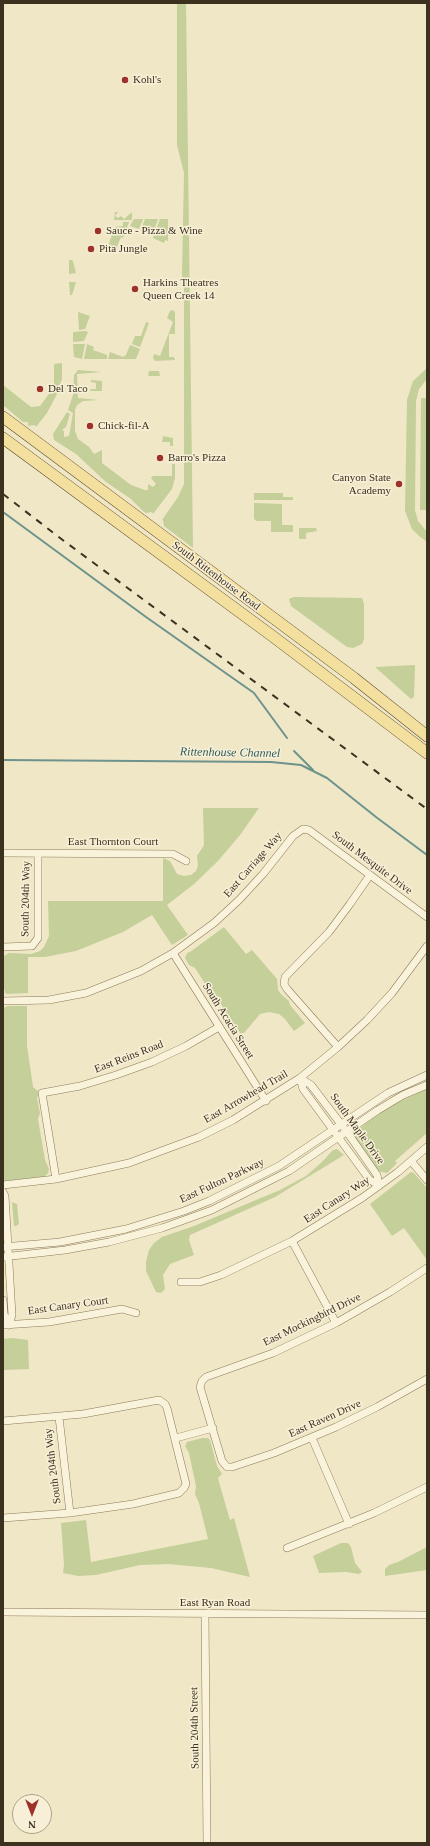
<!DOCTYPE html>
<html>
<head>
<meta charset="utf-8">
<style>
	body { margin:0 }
	#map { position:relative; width:430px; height:1846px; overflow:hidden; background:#f0e7c7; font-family:Georgia,serif }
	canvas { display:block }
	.frame { position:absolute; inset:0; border:4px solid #3c301f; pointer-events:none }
	.north { position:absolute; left:12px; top:1794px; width:40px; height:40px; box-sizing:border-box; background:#f7f0d7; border:1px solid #aca38d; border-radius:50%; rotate:180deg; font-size:11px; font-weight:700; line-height:16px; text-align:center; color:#3c301f }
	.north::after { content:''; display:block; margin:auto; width:14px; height:18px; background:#9e3229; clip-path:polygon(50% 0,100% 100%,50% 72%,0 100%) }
</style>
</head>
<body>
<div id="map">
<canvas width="430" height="1846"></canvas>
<div class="frame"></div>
<div class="north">N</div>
</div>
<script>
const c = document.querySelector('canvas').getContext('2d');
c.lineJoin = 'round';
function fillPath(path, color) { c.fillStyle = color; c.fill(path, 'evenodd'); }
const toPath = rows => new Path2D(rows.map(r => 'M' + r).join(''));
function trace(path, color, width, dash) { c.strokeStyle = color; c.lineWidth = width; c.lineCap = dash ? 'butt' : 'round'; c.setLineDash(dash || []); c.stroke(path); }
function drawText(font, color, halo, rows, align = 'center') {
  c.font = font + ' Georgia,serif'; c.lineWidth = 3; c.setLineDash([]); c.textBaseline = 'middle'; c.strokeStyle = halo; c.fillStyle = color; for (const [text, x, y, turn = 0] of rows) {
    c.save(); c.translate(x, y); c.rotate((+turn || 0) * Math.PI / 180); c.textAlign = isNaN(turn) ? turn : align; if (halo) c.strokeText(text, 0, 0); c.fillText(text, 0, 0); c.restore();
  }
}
fillPath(toPath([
	[177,3,186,3,193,548,164,526,163,520,162,520,178,497,184,484,184,286,182,275,184,173,177,145],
	[115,212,118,212,115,216,118,218,121,216,124,219,132,212,132,219,131,220,114,220],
	[134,219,143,219,139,229,130,226],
	[145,219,158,219,153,233,141,229],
	[160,219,168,219,168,241,165,240,164,243,153,238],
	[123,222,129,222,123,238,121,237,116,249,108,246,115,227,123,226],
	[69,260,71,260,73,261,76,273,69,274],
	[69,282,76,282,72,295,70,295],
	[173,310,175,312,175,334,169,334,169,357,174,357,175,360,155,361,153,358,154,354,160,356,173,322,167,318,170,311],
	[78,312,90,316,85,329,79,330],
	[146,322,149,323,140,347,132,344,135,336,141,336],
	[85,331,88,332,84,341,73,342,73,332],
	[73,344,85,344,82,359,74,357],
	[87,344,94,347,93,350,107,355,107,359,84,359],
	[130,345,140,349,136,359,108,359,110,352,123,357,126,355],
	[62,363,62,379,56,396,47,413,36,427,35,425,28,426,28,422,23,422,3,405,3,385,31,407,40,406,54,387,54,364],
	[427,368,427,379,419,389,416,401,415,510,418,521,427,532,427,542,419,536,412,529,405,511,407,400,413,381],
	[78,370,102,372,77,374,78,398,99,400,83,401,77,405,75,410,75,431,78,439,89,447,94,454,102,450,102,463,131,485,145,490,148,490,148,484,153,487,156,484,151,478,153,476,172,476,172,464,175,464,175,478,172,489,153,514,152,512,146,513,143,511,131,499,106,482,76,454,54,440,53,434,67,412,70,414,66,427,62,430,64,431,64,437,69,436,73,413,68,410,73,395,74,375],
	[149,371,159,371,160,376,148,376],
	[91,380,102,381,102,391,90,391,91,389,96,389,96,383,91,382],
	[421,398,427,398,427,510,420,510],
	[163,436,173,438,173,446,170,446,170,442,162,442],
	[254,493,283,493,283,497,293,497,293,500,254,500],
	[254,503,282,504,282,525,293,525,293,532,271,532,271,521,257,521,254,519],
	[299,528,316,528,317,531,306,533,306,539,299,539],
	[294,597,362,598,364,604,364,639,362,644,353,648,347,647,291,606,289,599],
	[415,665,414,697,411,699,375,667],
	[203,808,259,808,240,835,218,861,194,884,167,905,188,935,172,945,152,915,123,932,76,951,45,957,28,957,28,993,6,994,4,989,4,956,9,953,31,954,40,951,44,947,49,936,48,901,163,901,163,858,170,861,177,874,184,876,191,875,196,871,198,866,197,856,204,845],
	[224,927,246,954,252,950,277,979,278,990,281,994,289,1001,290,1005,305,1023,294,1031,285,1019,279,1014,269,1012,260,1014,244,1033,240,1033,219,1001,216,1001,195,968,189,965,185,958,187,953,190,952],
	[8,1006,27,1006,27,1046,33,1087,39,1092,37,1098,40,1113,38,1119,45,1160,49,1169,48,1173,44,1177,3,1181,3,1008],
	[427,1089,427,1133,395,1161,397,1163,387,1173,378,1171,355,1139,355,1132,376,1115,396,1103],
	[337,1149,344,1155,275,1197,190,1235,189,1240,194,1255,170,1264,163,1275,165,1289,161,1293,156,1292,146,1271,146,1262,149,1250,154,1243,162,1237,194,1226,280,1190,306,1176,322,1162,333,1150],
	[411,1172,414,1173,427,1188,427,1260,404,1228,392,1236,370,1204],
	[12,1202,17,1204,19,1224,16,1226,14,1226],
	[13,1338,28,1340,29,1369,3,1370,3,1339],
	[202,1438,208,1438,210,1440,217,1466,222,1474,218,1478,219,1482,230,1520,234,1518,250,1577,211,1568,168,1564,140,1565,96,1575,78,1576,63,1573,64,1565,61,1523,86,1520,91,1562,208,1539,199,1503,195,1494,196,1486,189,1453,185,1446,187,1442],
	[341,1543,348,1543,351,1547,355,1563,362,1572,359,1574,346,1572,319,1573,313,1556],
	[427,1547,427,1570,385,1576,385,1569,389,1565,398,1562]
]), '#c4cf9a');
trace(toPath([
	[3,512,146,617,254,693,287,738],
	[294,751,313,770],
	[3,760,271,762,301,765,327,778,376,817,427,855]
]), '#6e938d', 2);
const minor = toPath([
	[3,853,173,854,186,861],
	[3,947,32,946,38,938,38,853],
	[173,953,266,1101],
	[3,1001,49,1000,86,993,141,971,173,953,214,923,239,900,263,874,293,836,303,829,309,830,427,917],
	[338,1047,287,989,284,984,285,977,329,932,350,904,370,875],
	[300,1078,311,1085,347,1132,377,1175,379,1186],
	[300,1078,303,1089,369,1179,379,1186],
	[411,1161,427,1180],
	[56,1179,42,1093,80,1086,116,1075,152,1062,186,1046,219,1027],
	[3,1185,56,1179,129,1163,199,1137,233,1120,300,1078,338,1047,367,1020,392,993,427,946],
	[3,1192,5,1196,12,1315,9,1325],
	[292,1241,336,1323],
	[3,1247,60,1242,126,1229,184,1211,209,1201,279,1166,388,1093,427,1075],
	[3,1257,65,1250,109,1242,162,1228,212,1210,289,1171,378,1110,403,1095,427,1085],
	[427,1268,390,1292,336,1323,273,1353,206,1377,202,1381,200,1387,222,1461,227,1467,232,1467,274,1453,336,1427,377,1407,427,1379],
	[181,1282,200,1282,221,1275,292,1241,362,1198,398,1172,427,1147],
	[3,1300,4,1314,9,1325],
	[3,1325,49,1322,122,1309,136,1313],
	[59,1417,70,1513],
	[3,1421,83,1414,159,1400,165,1404,167,1408,186,1484,184,1488,179,1493,133,1504,70,1513,3,1518],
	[176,1438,213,1428],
	[312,1438,349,1524],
	[287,1548,374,1513,427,1487],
	[3,1612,427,1615],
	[205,1614,207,1843]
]);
const primary = toPath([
	[3,417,354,678,427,736],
	[3,438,271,635,427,753]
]);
trace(minor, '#8c795b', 8);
trace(primary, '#5a472f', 12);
trace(minor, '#faf3db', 7);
trace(primary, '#f3e09e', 11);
trace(toPath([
	[3,494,64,541,427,809]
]), '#3c301f', 2, [7, 7]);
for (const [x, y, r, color] of [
	[125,80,4,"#9e3229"],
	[98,231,4,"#9e3229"],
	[91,249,4,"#9e3229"],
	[135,289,4,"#9e3229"],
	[40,389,4,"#9e3229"],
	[90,426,4,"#9e3229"],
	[160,458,4,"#9e3229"],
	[399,484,4,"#9e3229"]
]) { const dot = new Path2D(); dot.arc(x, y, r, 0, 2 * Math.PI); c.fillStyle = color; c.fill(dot); trace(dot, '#f7f0d7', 1.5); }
drawText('11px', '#3c301f', '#f7f0d7', [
	["Kohl's",133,80],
	["Sauce - Pizza & Wine",106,231],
	["Pita Jungle",99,249],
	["Harkins Theatres",143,283],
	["Queen Creek 14",143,296],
	["Del Taco",48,389],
	["Chick-fil-A",98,426],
	["Barro's Pizza",168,458],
	["Canyon State",391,478,"right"],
	["Academy",391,491,"right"]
], 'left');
drawText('11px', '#3c301f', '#f7f0d7', [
	["South Rittenhouse Road",216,576,37],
	["East Thornton Court",113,842],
	["South Mesquite Drive",372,863,37],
	["East Carriage Way",253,865,-49],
	["South 204th Way",26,899,-89],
	["South Acacia Street",228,1021,58],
	["East Reins Road",129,1057,-21],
	["East Arrowhead Trail",246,1097,-30],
	["South Maple Drive",357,1129,54],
	["East Fulton Parkway",222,1181,-25],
	["East Canary Way",337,1200,-33],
	["East Canary Court",68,1306,-8],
	["East Mockingbird Drive",312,1320,-26],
	["East Raven Drive",325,1419,-24],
	["South 204th Way",53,1466,-97],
	["East Ryan Road",215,1603],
	["South 204th Street",195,1728,-91]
]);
drawText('italic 12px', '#2e5b5c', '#f7f0d7', [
	["Rittenhouse Channel",230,753,1]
]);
</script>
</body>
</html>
